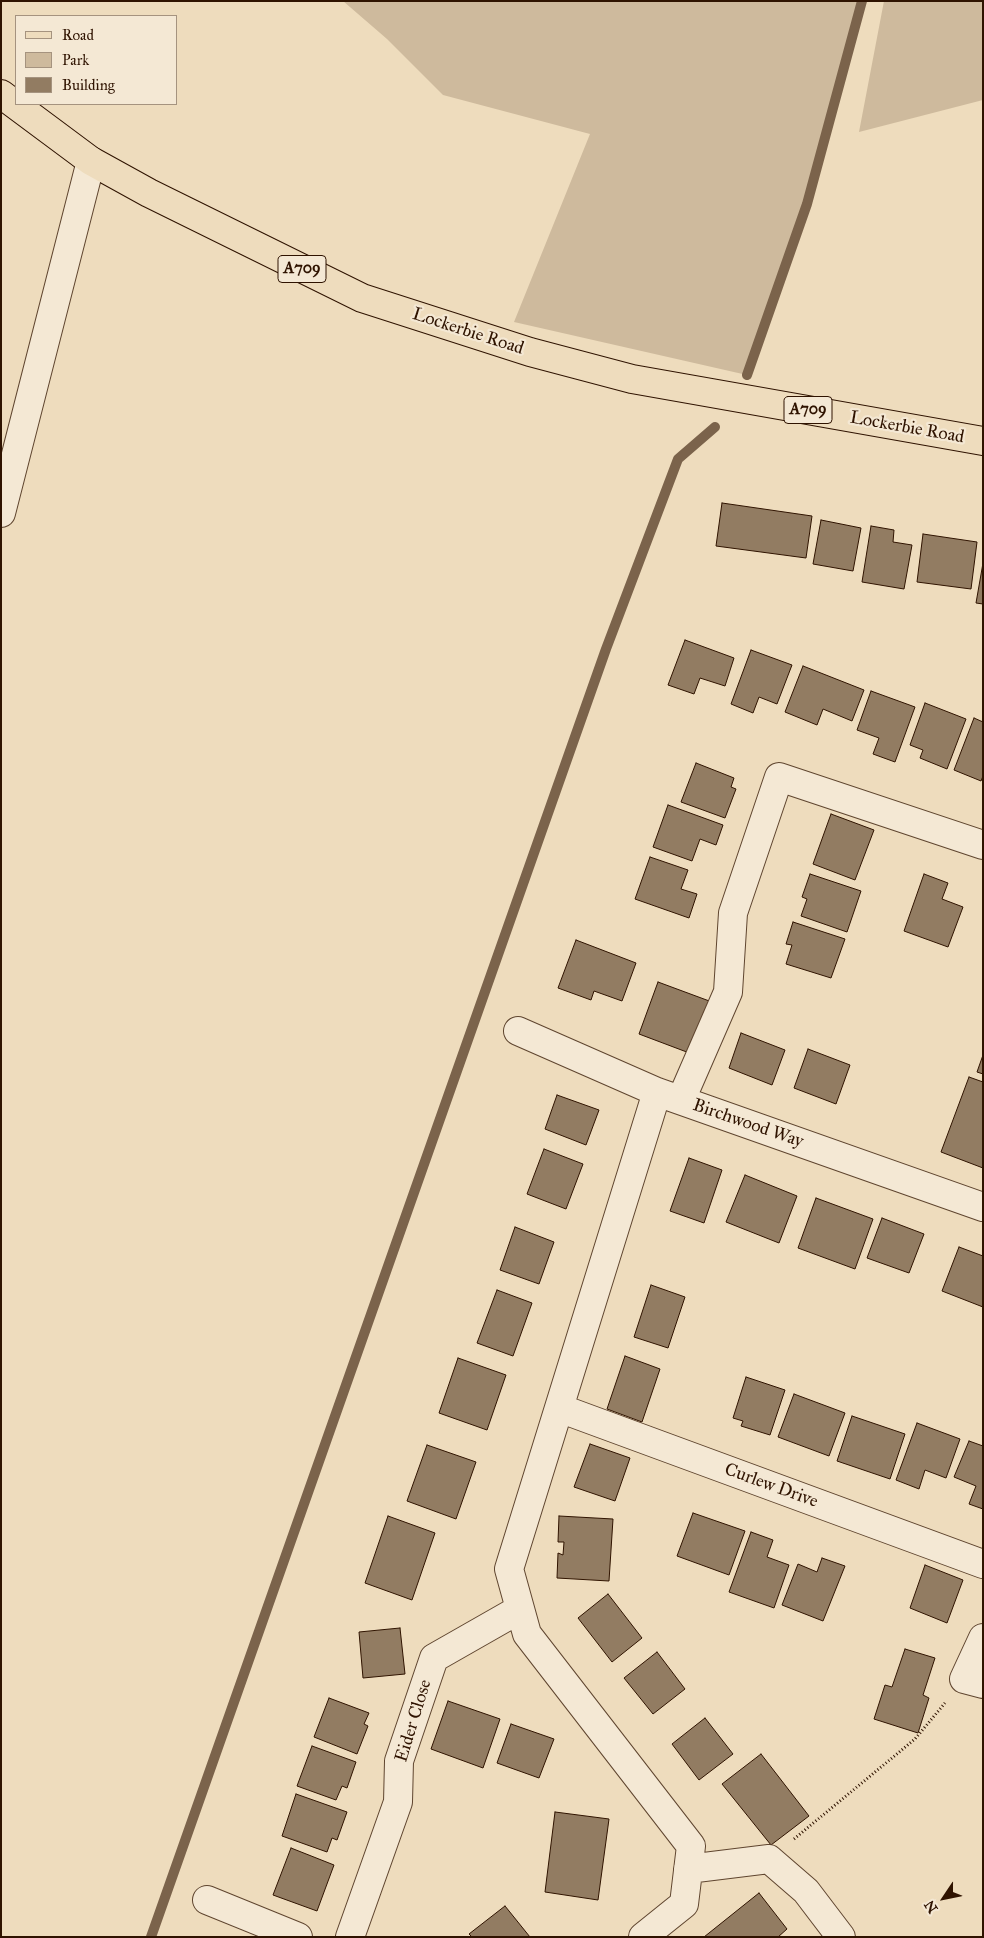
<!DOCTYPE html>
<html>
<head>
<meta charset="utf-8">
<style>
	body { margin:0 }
	#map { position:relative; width:984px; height:1938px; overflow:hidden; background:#eedcbd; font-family:"IM FELL Great Primer",serif }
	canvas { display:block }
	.frame { position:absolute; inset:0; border:2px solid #2f1300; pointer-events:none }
	.legend { position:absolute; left:15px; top:15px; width:162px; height:90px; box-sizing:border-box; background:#f4e8d4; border:1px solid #a5937f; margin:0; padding:6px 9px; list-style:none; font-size:15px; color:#2f1300 }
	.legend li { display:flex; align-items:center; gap:10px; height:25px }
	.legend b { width:25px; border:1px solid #a5937f }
	.north { position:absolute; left:919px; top:1873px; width:50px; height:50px; -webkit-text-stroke:4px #f4e8d4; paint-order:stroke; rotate:236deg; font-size:14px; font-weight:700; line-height:20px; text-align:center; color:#2f1300 }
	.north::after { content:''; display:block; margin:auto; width:18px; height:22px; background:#2f1300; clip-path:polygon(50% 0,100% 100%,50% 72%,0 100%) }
</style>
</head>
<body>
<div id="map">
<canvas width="984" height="1938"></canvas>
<div class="frame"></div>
<ul class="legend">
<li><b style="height:6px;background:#eedcbd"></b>Road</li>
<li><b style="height:14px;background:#ceba9d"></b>Park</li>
<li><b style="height:14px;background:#927c62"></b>Building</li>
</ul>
<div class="north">N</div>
</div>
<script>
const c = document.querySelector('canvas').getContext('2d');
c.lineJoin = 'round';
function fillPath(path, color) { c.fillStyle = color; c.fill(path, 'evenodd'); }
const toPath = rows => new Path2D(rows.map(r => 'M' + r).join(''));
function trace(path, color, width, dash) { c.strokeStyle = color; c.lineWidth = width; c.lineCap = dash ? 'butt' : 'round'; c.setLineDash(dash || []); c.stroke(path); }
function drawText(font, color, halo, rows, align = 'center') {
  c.font = font + ' "IM FELL Great Primer",serif'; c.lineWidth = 4.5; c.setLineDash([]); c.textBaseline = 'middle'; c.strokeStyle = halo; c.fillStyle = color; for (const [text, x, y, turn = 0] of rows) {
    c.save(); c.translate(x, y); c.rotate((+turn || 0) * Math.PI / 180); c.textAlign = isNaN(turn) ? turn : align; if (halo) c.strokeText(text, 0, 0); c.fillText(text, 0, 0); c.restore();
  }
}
fillPath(toPath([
	[343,1,862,1,807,204,747,375,514,322,590,134,443,95,387,39],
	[884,1,983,1,983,100,859,132]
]), '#ceba9d');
trace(toPath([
	[747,375,807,204,862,1],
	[151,1937,606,649,678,459,715,427]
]), '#7b634b', 10);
const building = toPath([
	[722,503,812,516,806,558,716,546,722,503],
	[821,520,861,528,853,571,813,564,821,520],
	[871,526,894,530,893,542,912,545,904,589,862,582,871,526],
	[923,534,977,542,971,589,917,582,923,534],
	[983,563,983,604,976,603,983,563],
	[685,640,734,658,725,686,700,678,694,694,668,685,685,640],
	[751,650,792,665,777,704,759,697,753,713,731,704,751,650],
	[803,666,864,690,852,721,823,709,817,725,785,712,803,666],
	[871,691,915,707,895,762,873,754,879,738,857,730,871,691],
	[925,703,966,719,947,769,920,758,923,750,910,745,925,703],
	[974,718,983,722,983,776,981,781,954,770,974,718],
	[696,763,734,778,731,787,736,789,725,818,681,802,696,763],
	[668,805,723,825,716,845,700,839,692,861,653,847,668,805],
	[831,814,874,830,855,880,813,864,831,814],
	[650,857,688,870,681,889,697,894,689,918,635,899,650,857],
	[810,874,861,891,847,932,801,916,807,899,802,897,810,874],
	[924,874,948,883,942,899,963,907,948,947,904,931,924,874],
	[793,922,845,939,831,978,786,964,792,945,786,944,793,922],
	[576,940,636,963,622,1001,594,991,591,1000,558,988,576,940],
	[658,982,712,1002,692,1054,639,1034,658,982],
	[741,1033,785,1050,772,1085,729,1068,741,1033],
	[808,1049,850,1065,836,1104,794,1088,808,1049],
	[983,1055,983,1074,977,1072,983,1055],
	[969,1077,983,1082,983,1168,941,1152,969,1077],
	[557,1095,599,1110,586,1145,545,1129,557,1095],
	[544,1149,583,1164,566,1209,527,1194,544,1149],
	[689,1158,722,1170,704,1223,670,1211,689,1158],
	[745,1175,797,1196,779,1243,726,1222,745,1175],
	[816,1198,873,1219,855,1269,798,1248,816,1198],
	[882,1218,924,1234,909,1273,867,1258,882,1218],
	[515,1227,554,1242,539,1284,500,1270,515,1227],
	[959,1247,983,1256,983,1307,942,1291,959,1247],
	[651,1285,685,1297,668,1348,634,1337,651,1285],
	[497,1290,532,1303,513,1356,477,1343,497,1290],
	[625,1356,660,1369,642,1422,607,1409,625,1356],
	[458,1358,506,1375,487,1430,439,1413,458,1358],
	[746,1377,785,1390,770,1435,741,1426,743,1421,733,1418,746,1377],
	[794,1394,845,1413,829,1456,778,1437,794,1394],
	[852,1416,905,1434,890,1479,837,1461,852,1416],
	[917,1423,960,1439,946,1478,925,1470,919,1489,896,1480,917,1423],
	[969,1441,983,1446,983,1509,969,1504,976,1486,954,1477,969,1441],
	[590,1444,630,1458,615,1501,574,1487,590,1444],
	[427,1445,476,1462,456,1519,407,1501,427,1445],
	[693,1513,745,1531,729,1575,677,1556,693,1513],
	[388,1516,435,1533,412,1600,365,1583,388,1516],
	[559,1516,613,1519,609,1581,557,1578,558,1553,563,1555,564,1542,558,1542,559,1516],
	[751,1532,773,1540,767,1557,789,1565,774,1608,729,1592,751,1532],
	[822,1558,845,1566,823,1621,782,1605,798,1564,817,1572,822,1558],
	[925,1565,963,1580,947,1623,910,1608,925,1565],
	[608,1594,642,1638,612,1662,578,1618,608,1594],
	[400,1628,405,1674,363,1678,359,1632,400,1628],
	[905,1649,935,1658,923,1695,929,1698,918,1733,874,1719,885,1685,892,1687,905,1649],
	[657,1652,685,1689,653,1714,624,1678,657,1652],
	[329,1698,369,1713,364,1724,368,1726,357,1754,314,1737,329,1698],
	[448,1701,500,1719,483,1768,431,1749,448,1701],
	[705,1718,733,1754,699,1780,672,1744,705,1718],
	[511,1724,554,1739,539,1778,497,1763,511,1724],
	[312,1746,356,1762,347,1788,342,1786,336,1800,297,1786,312,1746],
	[761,1754,809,1816,771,1845,722,1784,761,1754],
	[296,1794,347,1812,337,1840,332,1838,327,1852,282,1836,296,1794],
	[555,1812,609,1819,598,1900,545,1892,555,1812],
	[291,1848,334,1865,317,1911,273,1895,291,1848],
	[759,1893,787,1929,778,1937,704,1937,759,1893],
	[505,1906,530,1937,472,1937,469,1934,505,1906]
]);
fillPath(building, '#927c62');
trace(building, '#2f1300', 1);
const minor = toPath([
	[1,513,91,161],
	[518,1031,657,1092,983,1207],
	[681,1100,728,992,733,913,779,777,983,845],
	[559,1408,983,1564],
	[983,1638,964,1679,983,1684],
	[688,1869,769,1859,806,1891,841,1937],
	[207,1900,298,1937],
	[350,1937,398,1802,399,1761,434,1658,520,1609],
	[643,1937,684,1904,691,1846,527,1634,509,1569,657,1092]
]);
const major = toPath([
	[1,94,91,161,149,193,362,298,530,352,632,379,983,441]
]);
trace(minor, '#5f452f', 30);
trace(major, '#2f1300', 30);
trace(toPath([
	[794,1839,915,1739,945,1703]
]), '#2f1300', 3, [1, 2.5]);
trace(minor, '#f4e8d4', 28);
trace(major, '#eedcbd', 28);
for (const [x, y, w] of [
	[302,269,48],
	[808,410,48]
]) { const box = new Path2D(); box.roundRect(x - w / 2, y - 13.5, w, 27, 4); c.fillStyle = '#f4e8d4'; c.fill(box); trace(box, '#2f1300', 1); }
drawText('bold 16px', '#2f1300', null, [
	["A709",302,269],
	["A709",808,410]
]);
drawText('18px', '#2f1300', '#f4e8d4', [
	["Lockerbie Road",468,332,18],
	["Lockerbie Road",907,428,10],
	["Birchwood Way",748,1124,19],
	["Curlew Drive",771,1486,20],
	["Eider Close",414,1721,-73]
]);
</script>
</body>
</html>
